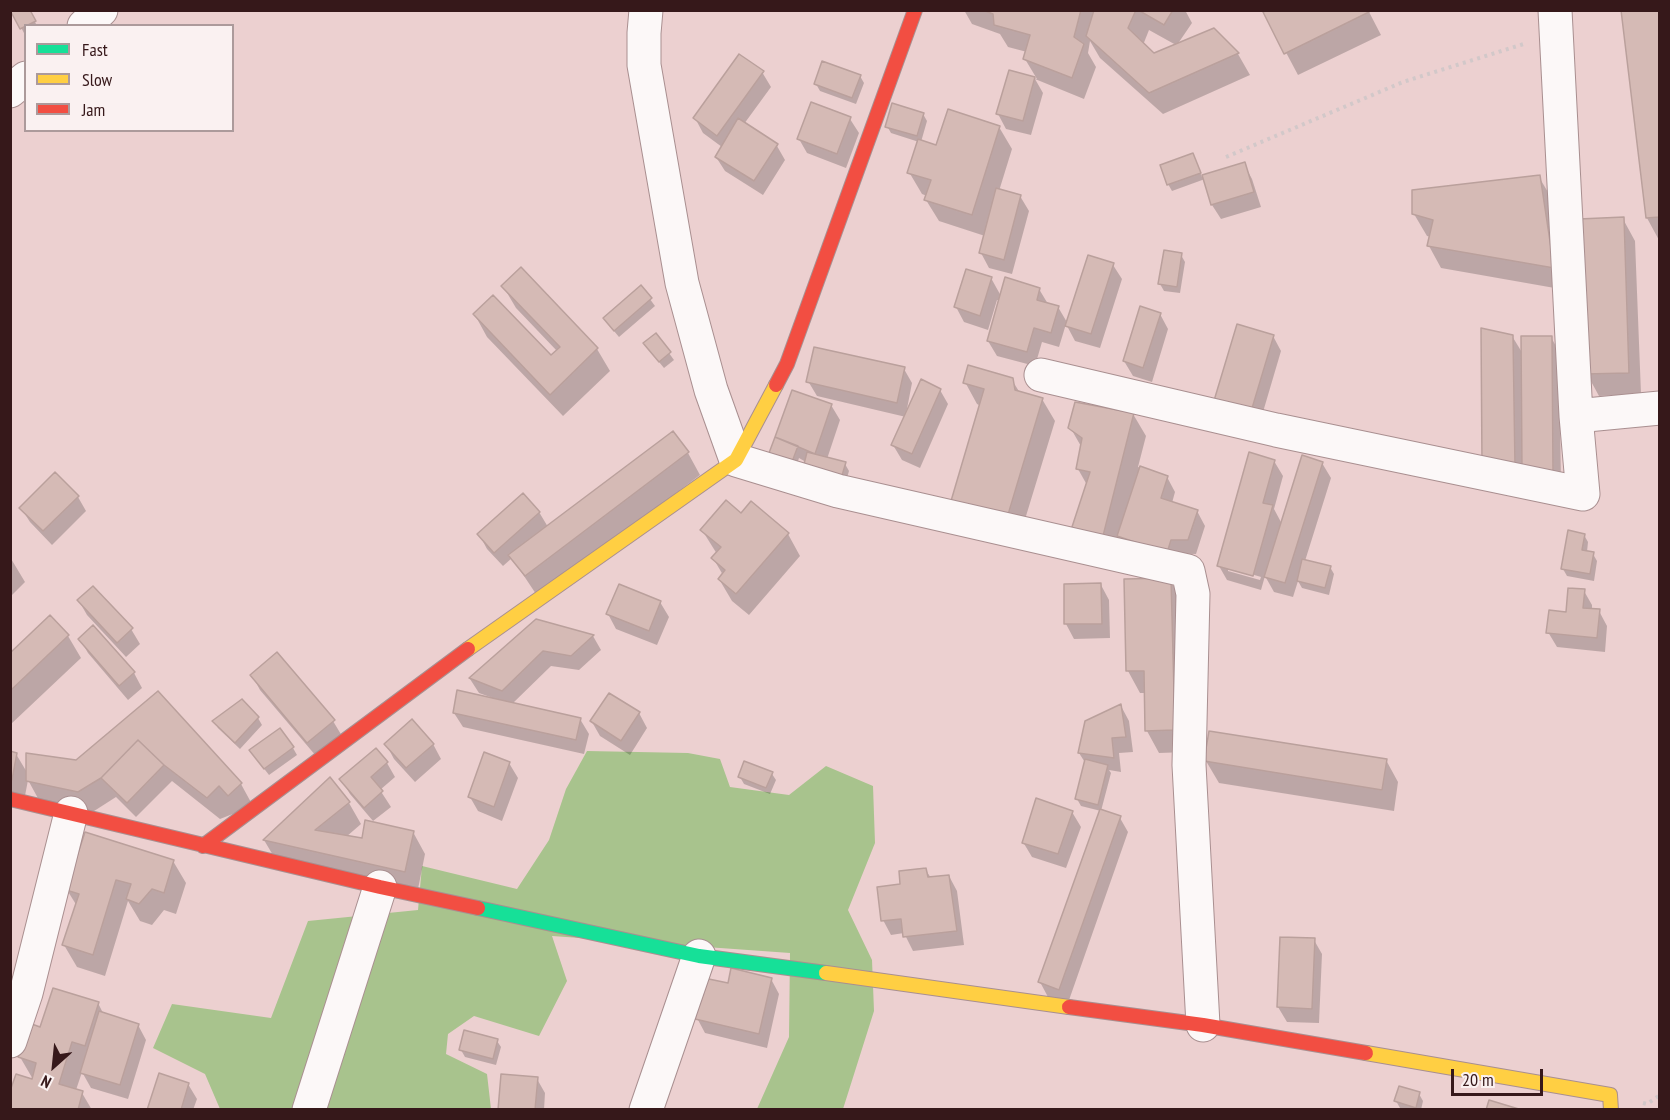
<!DOCTYPE html>
<html>
<head>
<meta charset="utf-8">
<style>
	body { margin:0 }
	#map { position:relative; width:1670px; height:1120px; overflow:hidden; background:#ecd0d0; font-family:"PT Sans Narrow",sans-serif }
	canvas { display:block }
	.frame { position:absolute; inset:0; border:12px solid #36181a; pointer-events:none }
	.legend { position:absolute; left:24px; top:24px; width:210px; height:108px; box-sizing:border-box; background:#faf1f1; border:2px solid #ac9a9b; margin:0; padding:8px 10px; list-style:none; font-size:18px; color:#36181a }
	.legend li { display:flex; align-items:center; gap:12px; height:30px }
	.legend b { width:30px; border:2px solid #ac9a9b }
	.north { position:absolute; left:24px; top:1036px; width:60px; height:60px; -webkit-text-stroke:4px #faf1f1; paint-order:stroke; rotate:207deg; font-size:16px; font-weight:700; line-height:24px; text-align:center; color:#36181a }
	.north::after { content:''; display:block; margin:auto; width:21px; height:27px; background:#36181a; clip-path:polygon(50% 0,100% 100%,50% 72%,0 100%) }
	.scale { position:absolute; left:1451px; top:1069px; width:92px; height:27px; box-sizing:border-box; border:3px solid #36181a; border-top:0; padding-left:8px; font-size:18px; line-height:21px; white-space:nowrap; color:#36181a; -webkit-text-stroke:4px #faf1f1; paint-order:stroke }
</style>
</head>
<body>
<div id="map">
<canvas width="1670" height="1120"></canvas>
<div class="frame"></div>
<ul class="legend">
<li><b style="height:8px;background:#16e098"></b>Fast</li>
<li><b style="height:8px;background:#ffcf43"></b>Slow</li>
<li><b style="height:8px;background:#f24e42"></b>Jam</li>
</ul>
<div class="north">N</div>
<div class="scale">20 m</div>
</div>
<script>
const c = document.querySelector('canvas').getContext('2d');
c.lineJoin = 'round';
function fillPath(path, color) { c.fillStyle = color; c.fill(path, 'evenodd'); }
const toPath = rows => new Path2D(rows.map(r => 'M' + r).join(''));
function trace(path, color, width, dash) { c.strokeStyle = color; c.lineWidth = width; c.lineCap = dash ? 'butt' : 'round'; c.setLineDash(dash || []); c.stroke(path); }
fillPath(toPath([
	[587,751,688,753,720,759,730,787,789,795,826,766,873,786,875,843,848,910,872,960,874,1011,843,1109,757,1109,789,1037,790,953,552,936,567,981,539,1036,474,1016,448,1034,446,1054,487,1074,491,1109,220,1109,205,1074,153,1048,172,1004,271,1018,308,921,418,910,422,866,517,889,549,840,566,789]
]), '#a8c38d');
fillPath(toPath([
	[29,10,37,26,26,26,25,35,13,12],
	[964,10,1185,10,1192,23,1177,45,1214,29,1238,54,1250,75,1163,114,1100,58,1090,41,1088,53,1096,67,1084,99,1035,79,1043,93,1031,135,1006,129,998,114,1010,72,1037,79,1025,59,1027,52,1008,47,1000,34,972,24],
	[1149,30,1176,45,1153,55,1143,45],
	[1368,10,1381,35,1298,75,1265,13],
	[1660,10,1660,242,1647,218],
	[762,72,771,87,744,124,777,146,785,160,763,195,725,171,716,157,722,147,703,133,695,118],
	[860,76,864,83,856,104,820,91,816,84],
	[811,104,850,119,859,133,846,168,807,153,799,139],
	[923,114,927,121,921,142,937,147,999,127,1012,149,999,191,1020,196,1029,211,1012,274,989,268,981,253,985,236,939,221,926,200,927,196,922,194,909,172,919,142,891,133,887,126],
	[1193,155,1202,177,1244,164,1252,179,1261,207,1221,219,1212,205,1205,179,1172,191,1168,184],
	[1539,177,1552,199,1566,290,1441,268,1429,246,1431,237,1427,236,1414,214],
	[1623,219,1635,241,1641,394,1599,396,1587,374],
	[1181,255,1185,262,1180,293,1164,291,1160,284],
	[1113,265,1122,279,1100,348,1075,341,1066,324,1059,347,1042,342,1035,366,997,356,988,341,1000,300,997,300,988,330,964,322,956,307,991,278,1001,296,1039,289,1048,304,1058,307,1068,324],
	[521,269,597,349,610,371,563,416,487,337,475,315,551,357,557,351,516,308,503,286],
	[641,287,655,306,619,337,604,319],
	[1160,314,1168,329,1152,382,1133,376,1124,361],
	[656,335,674,360,664,368,649,350],
	[1273,336,1281,351,1258,429,1215,404],
	[1512,336,1523,354,1551,337,1559,352,1561,485,1496,487],
	[904,369,912,383,906,414,940,390,948,404,920,468,902,460,893,445,906,417,817,396,808,381],
	[1012,380,1020,393,1042,399,1055,421,1019,539,966,523,981,406,977,404,965,382],
	[831,405,840,420,827,459,845,464,849,471,845,485,799,458,796,468,774,460],
	[1133,414,1146,436,1138,467,1167,477,1175,492,1172,503,1197,511,1205,526,1196,554,1085,552,1087,485,1078,469,1082,448,1070,427],
	[688,453,700,475,538,597,512,558,503,566,487,549,479,534,539,512,548,527],
	[1274,461,1283,476,1274,509,1282,524,1322,463,1331,478,1305,561,1330,567,1334,574,1329,595,1302,588,1298,581,1293,597,1274,592,1265,576,1261,590,1227,580,1219,566],
	[1228,567,1261,577,1260,580,1228,571],
	[78,497,86,511,52,545,30,522,21,508],
	[741,515,788,534,800,556,749,615,732,601,719,579,723,575,713,558,717,554,702,530],
	[1584,535,1588,542,1587,552,1593,554,1597,561,1594,581,1567,576,1563,569],
	[10,557,25,582,10,597],
	[1170,580,1183,602,1187,752,1159,753,1147,731,1146,693,1140,693,1128,671],
	[1065,585,1101,585,1109,600,1110,638,1074,639,1066,624],
	[1584,591,1592,605,1592,610,1599,611,1607,626,1605,652,1557,647,1548,632,1567,614],
	[79,601,131,629,140,644,126,657,87,615],
	[660,602,669,617,657,645,616,629,608,614],
	[50,617,68,636,81,658,10,725,10,655],
	[536,620,593,636,601,650,579,670,551,666,512,704,580,719,589,734,584,754,463,727,454,713,489,699,490,697,479,693,470,679],
	[80,639,134,673,142,688,128,700,88,653],
	[252,675,333,721,342,736,316,756,260,690],
	[157,693,241,784,253,806,220,819,172,781,136,817,116,797,91,813,40,802,28,780,24,801,10,798,10,753,16,754,28,774,77,762],
	[1121,706,1129,721,1133,752,1119,753,1121,772,1109,770,1111,773,1101,811,1120,818,1128,832,1068,1003,1048,997,1040,982,1101,811,1081,806,1077,799,1086,764,1079,753],
	[639,713,647,728,630,755,600,736,592,722],
	[258,718,262,725,240,749,218,728,214,721],
	[386,744,433,744,441,759,415,782,394,759],
	[293,748,297,755,269,775,255,757],
	[1386,760,1398,782,1394,811,1219,783,1206,761],
	[387,763,395,777,380,790,391,807,373,821,350,794,341,779],
	[509,763,518,778,502,821,478,811,470,797],
	[772,774,776,780,770,794,744,784,740,777],
	[349,803,361,824,346,837,364,840,413,832,425,854,417,894,277,862,264,840],
	[1072,812,1081,827,1066,868,1032,857,1023,842],
	[173,861,186,883,176,914,164,910,152,925,140,921,128,901,105,976,77,967,64,945,77,906,67,890],
	[925,869,931,878,949,876,957,891,964,945,913,951,904,933,891,935,883,920,902,885],
	[1314,940,1322,954,1319,1023,1287,1022,1278,1007],
	[771,979,779,994,767,1048,705,1033,697,1018,729,985],
	[98,1003,104,1015,138,1025,146,1040,128,1099,91,1088,82,1072,76,1090,82,1093,92,1110,10,1110,34,1081,20,1057,41,1028],
	[497,1041,501,1047,496,1065,465,1057,461,1050],
	[537,1079,545,1093,544,1110,500,1110],
	[188,1084,197,1099,193,1110,149,1110],
	[1419,1094,1423,1101,1421,1110,1400,1108,1396,1101]
]), '#0003');
const building = toPath([
	[13,10,30,10,36,21,20,29,11,12,13,10],
	[982,10,1081,10,1074,37,1084,44,1072,78,1023,59,1030,35,994,25,993,14,982,10],
	[1094,10,1136,10,1128,28,1154,53,1214,28,1239,53,1149,93,1086,36,1094,10],
	[1138,10,1173,10,1164,25,1138,10],
	[1267,10,1368,10,1369,12,1284,54,1263,12,1267,10],
	[1621,10,1660,10,1660,217,1646,218,1621,10],
	[739,54,764,71,717,136,693,118,739,54],
	[822,61,861,75,852,98,814,84,822,61],
	[1009,70,1035,77,1023,121,996,114,1009,70],
	[811,102,851,117,837,154,797,139,811,102],
	[892,103,924,113,917,136,885,127,892,103],
	[948,109,1000,126,972,215,924,200,931,180,907,173,918,139,936,145,948,109],
	[738,118,778,144,754,181,715,157,738,118],
	[1193,153,1201,173,1167,185,1160,165,1193,153],
	[1245,162,1254,192,1211,205,1202,175,1245,162],
	[1540,175,1554,268,1427,246,1433,220,1412,214,1412,190,1540,175],
	[996,188,1021,195,1004,260,979,253,996,188],
	[1624,217,1629,373,1585,374,1579,219,1624,217],
	[1164,250,1182,253,1177,287,1158,284,1164,250],
	[1088,255,1114,263,1091,334,1065,326,1088,255],
	[521,267,598,348,550,395,473,314,493,295,551,355,560,347,501,286,521,267],
	[966,269,992,277,980,316,954,307,966,269],
	[1005,277,1040,288,1037,300,1059,306,1051,333,1034,328,1027,352,987,341,1005,277],
	[641,285,652,298,614,331,603,318,641,285],
	[1140,306,1161,313,1143,368,1123,361,1140,306],
	[1237,324,1274,335,1250,415,1213,404,1237,324],
	[1481,328,1513,335,1515,467,1482,465,1481,328],
	[656,333,671,352,659,362,643,343,656,333],
	[1521,336,1552,336,1553,471,1522,471,1521,336],
	[814,347,905,367,897,403,806,382,814,347],
	[968,365,1013,378,1015,390,1043,398,1007,518,951,501,984,389,963,383,968,365],
	[921,379,941,389,912,454,891,445,921,379],
	[792,390,832,404,815,454,775,437,792,390],
	[1075,402,1134,413,1102,540,1071,530,1090,472,1076,469,1082,438,1068,428,1075,402],
	[673,431,689,452,525,576,508,555,673,431],
	[775,437,798,446,792,462,769,453,775,437],
	[807,452,846,462,841,479,803,468,807,452],
	[1249,452,1275,460,1263,503,1273,505,1253,576,1217,566,1249,452],
	[1302,455,1323,462,1285,583,1264,577,1302,455],
	[1140,466,1168,476,1161,498,1198,510,1188,540,1171,540,1167,553,1117,536,1140,466],
	[55,472,79,496,43,531,19,508,55,472],
	[523,493,540,512,494,553,477,534,523,493],
	[726,500,741,513,751,501,789,533,736,594,718,579,725,570,711,558,721,547,700,530,726,500],
	[1568,530,1585,534,1582,550,1594,552,1590,574,1561,569,1568,530],
	[1302,559,1331,566,1325,588,1297,581,1302,559],
	[1171,578,1175,730,1145,731,1144,671,1126,671,1124,579,1171,578],
	[1101,583,1102,624,1064,624,1064,584,1101,583],
	[619,584,661,601,649,631,606,614,619,584],
	[93,586,133,628,117,643,77,600,93,586],
	[1568,588,1585,589,1583,608,1600,609,1597,638,1546,633,1549,610,1566,612,1568,588],
	[50,615,69,635,10,691,10,653,50,615],
	[536,619,594,635,571,656,543,651,502,691,469,678,536,619],
	[93,625,135,672,119,686,78,639,93,625],
	[277,652,335,720,307,743,250,675,277,652],
	[457,690,581,718,576,740,453,713,457,690],
	[158,691,242,783,228,796,219,786,207,798,164,765,138,740,101,778,78,792,26,781,26,753,76,760,158,691],
	[609,693,640,712,621,741,590,721,609,693],
	[242,699,259,717,235,743,212,721,242,699],
	[1121,704,1126,737,1112,738,1114,758,1078,753,1085,721,1121,704],
	[412,719,434,744,406,768,384,744,412,719],
	[280,728,294,747,264,769,249,750,280,728],
	[1209,731,1387,759,1382,790,1204,761,1209,731],
	[138,740,164,765,127,803,101,778,138,740],
	[376,748,388,762,371,777,383,791,364,808,339,779,376,748],
	[10,751,17,753,12,780,10,779,10,751],
	[484,752,510,762,494,807,468,797,484,752],
	[1085,759,1108,765,1098,805,1075,799,1085,759],
	[744,761,773,772,766,788,738,777,744,761],
	[330,777,350,802,315,830,362,838,365,820,414,831,405,872,263,840,330,777],
	[1036,798,1073,811,1058,854,1022,843,1036,798],
	[1100,809,1121,816,1059,990,1038,982,1100,809],
	[85,832,174,860,164,893,152,889,139,904,126,899,131,884,116,880,93,955,62,945,79,894,66,890,85,832],
	[926,868,928,877,949,875,957,931,903,937,901,919,881,921,877,887,900,884,899,871,926,868],
	[1280,937,1315,938,1312,1009,1277,1007,1280,937],
	[731,968,772,978,759,1034,695,1019,704,978,728,983,731,968],
	[53,988,99,1002,85,1046,72,1042,59,1084,83,1091,78,1110,10,1110,10,1091,16,1074,32,1079,36,1063,18,1057,29,1023,40,1027,53,988],
	[99,1011,139,1024,120,1085,80,1073,99,1011],
	[464,1030,498,1039,493,1059,459,1050,464,1030],
	[159,1073,189,1083,181,1110,147,1110,159,1073],
	[501,1074,538,1077,535,1110,498,1110,501,1074],
	[1399,1086,1420,1092,1416,1108,1394,1101,1399,1086],
	[1489,1100,1522,1110,1486,1110,1489,1100]
]);
fillPath(building, '#d5bab5');
trace(building, '#baa09c', 1.5);
const street = toPath([
	[646,10,644,33,644,65,682,283,711,390,736,460,838,491,1188,571,1193,594,1189,765,1203,1025],
	[1555,10,1576,416],
	[84,26,101,10],
	[10,91,26,78],
	[1041,375,1276,430,1583,494,1576,416,1660,408],
	[10,1041,26,993,71,813],
	[309,1110,380,887],
	[646,1110,699,956]
]);
const fast = toPath([
	[478,908,699,956,826,973]
]);
const slow = toPath([
	[468,649,736,460,776,385],
	[826,973,1069,1007],
	[1366,1053,1610,1095,1611,1110]
]);
const jam = toPath([
	[776,385,787,364,915,10],
	[10,799,380,887,478,908],
	[203,846,468,649],
	[1069,1007,1203,1025,1366,1053]
]);
trace(street, '#a98f90', 35);
trace(fast, '#a98f90', 16);
trace(slow, '#a98f90', 16);
trace(jam, '#a98f90', 16);
trace(toPath([
	[1226,157,1403,82,1527,43],
	[1643,1103,1647,1104,1660,1095]
]), '#d2c8c9', 4, [3, 4.5]);
trace(street, '#fcf8f8', 33);
trace(fast, '#16e098', 14);
trace(slow, '#ffcf43', 14);
trace(jam, '#f24e42', 14);
</script>
</body>
</html>
